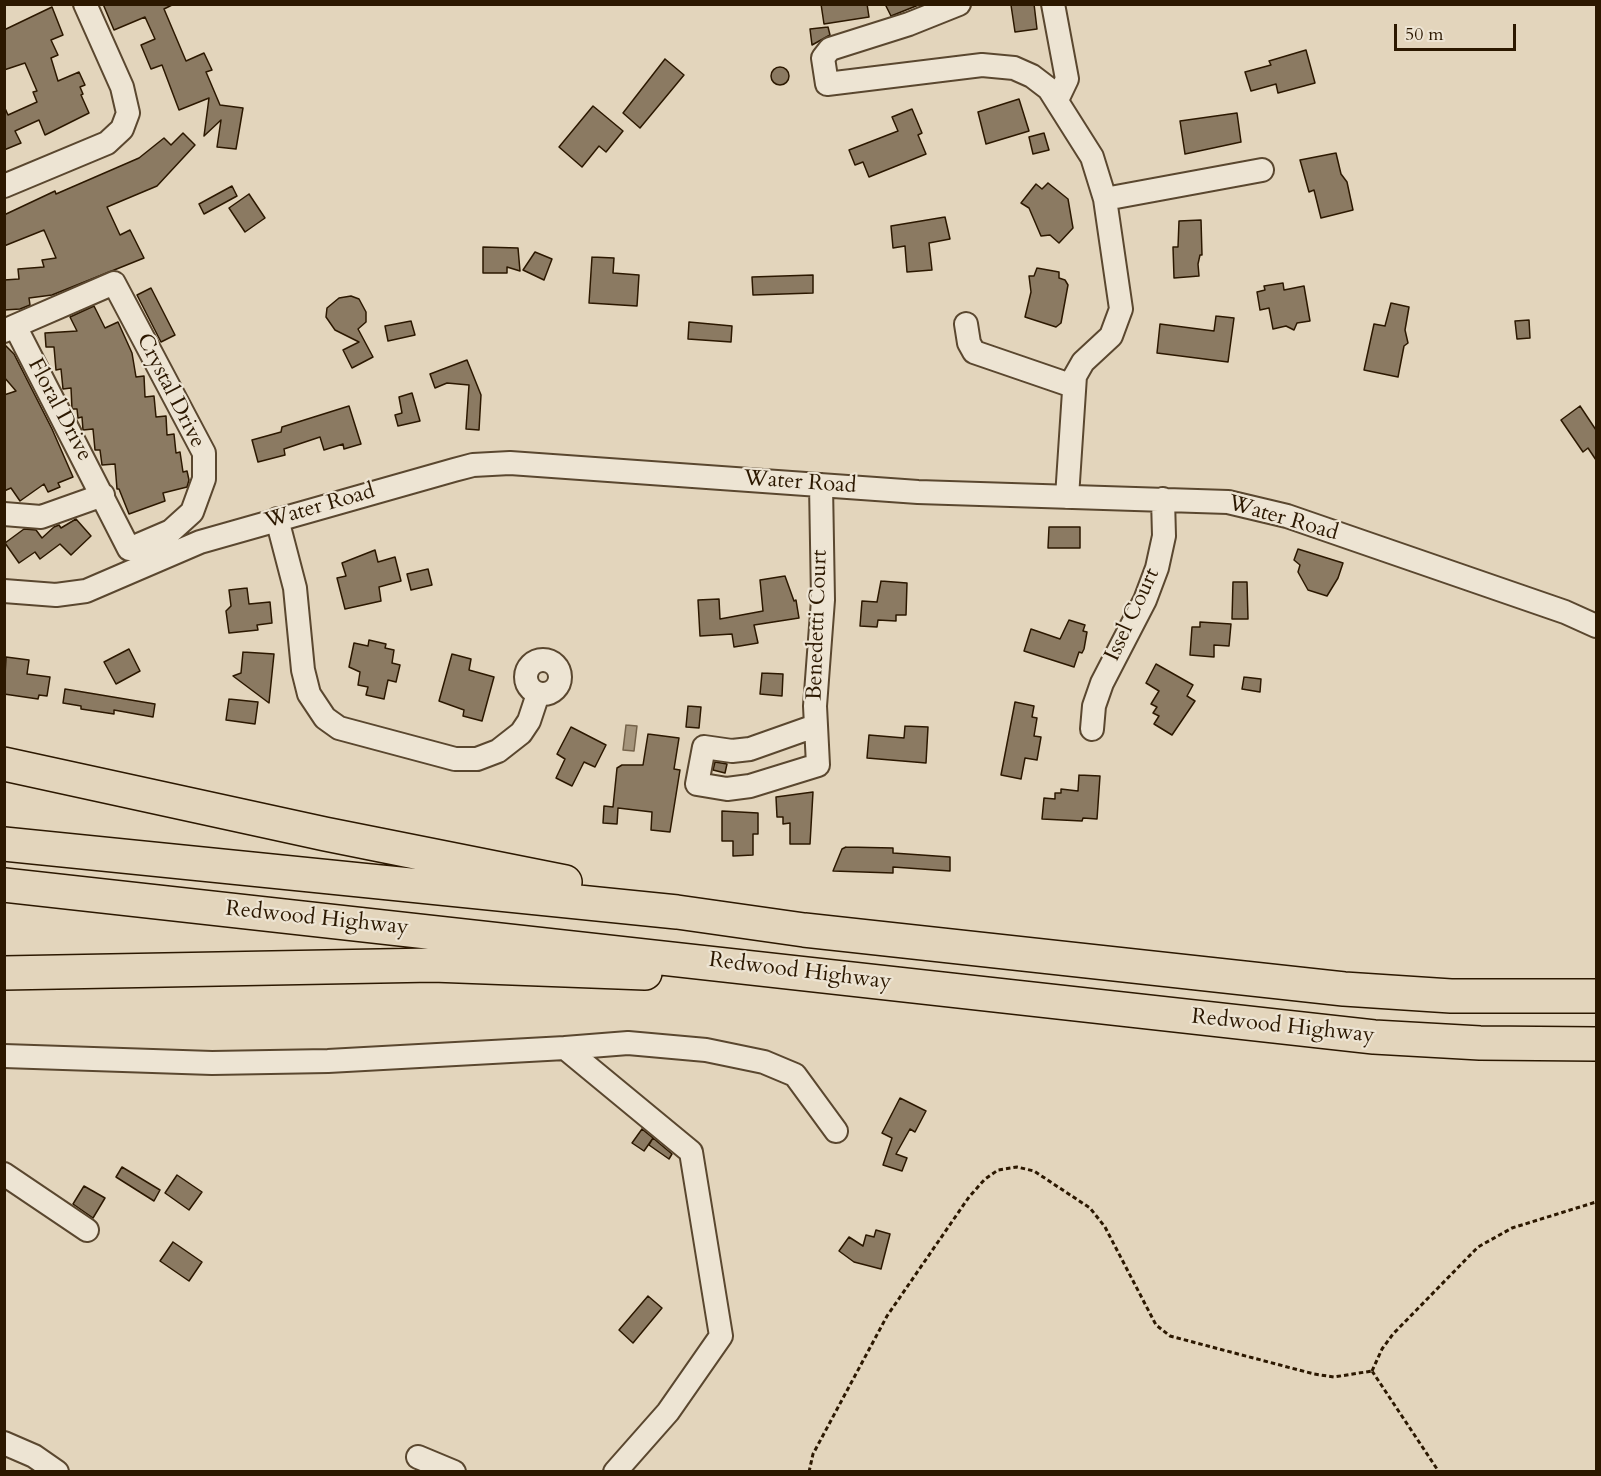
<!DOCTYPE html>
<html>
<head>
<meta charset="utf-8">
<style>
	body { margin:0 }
	#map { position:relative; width:1601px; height:1476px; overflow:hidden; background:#e3d5bc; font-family:Cardo,serif }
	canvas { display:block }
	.frame { position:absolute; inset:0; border:6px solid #2c1800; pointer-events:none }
	.scale { position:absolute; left:1394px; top:24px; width:122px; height:27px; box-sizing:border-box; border:3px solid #2c1800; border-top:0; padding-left:8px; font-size:18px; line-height:21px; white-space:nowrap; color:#2c1800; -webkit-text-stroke:4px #ede4d3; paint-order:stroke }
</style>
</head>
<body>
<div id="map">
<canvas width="1601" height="1476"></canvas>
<div class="frame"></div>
<div class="scale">50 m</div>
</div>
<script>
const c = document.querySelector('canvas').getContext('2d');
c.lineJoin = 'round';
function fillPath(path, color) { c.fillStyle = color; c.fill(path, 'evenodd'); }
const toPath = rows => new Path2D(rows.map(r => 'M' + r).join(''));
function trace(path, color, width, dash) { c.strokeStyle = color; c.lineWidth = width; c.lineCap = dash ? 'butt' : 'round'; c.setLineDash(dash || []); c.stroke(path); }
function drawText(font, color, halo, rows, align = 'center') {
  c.font = font + ' Cardo,serif'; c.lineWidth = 4.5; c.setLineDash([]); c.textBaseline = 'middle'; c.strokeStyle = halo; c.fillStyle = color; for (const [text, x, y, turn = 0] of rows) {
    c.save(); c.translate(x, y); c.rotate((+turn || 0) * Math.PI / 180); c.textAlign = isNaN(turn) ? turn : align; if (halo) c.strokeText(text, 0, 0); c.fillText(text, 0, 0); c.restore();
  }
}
const water = toPath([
	[626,725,637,726,634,751,623,750,626,725]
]);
fillPath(water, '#a5957c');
trace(water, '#75634a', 1.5);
const building = toPath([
	[103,4,174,4,164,9,186,61,204,53,212,70,206,72,220,105,243,108,236,149,217,147,221,120,204,136,209,98,179,110,162,65,151,69,141,45,155,39,145,17,114,30,103,4],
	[821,4,867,4,869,17,824,24,821,4],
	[885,4,921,4,891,16,885,4],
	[1034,4,1037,29,1015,32,1011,5,1034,4],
	[52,7,63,35,51,40,58,55,51,58,58,81,79,72,85,85,80,87,83,94,81,95,89,113,45,135,39,120,15,131,21,143,4,150,4,106,8,115,37,102,33,92,37,91,25,63,4,70,4,30,52,7],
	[828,27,830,35,812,45,810,29,828,27],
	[1306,50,1315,83,1278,93,1276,84,1251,91,1245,72,1271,65,1269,61,1306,50],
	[665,59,684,75,640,128,623,113,665,59],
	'771 76a9 9 0 1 1 18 0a9 9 0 1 1-18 0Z',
	[1019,99,1029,131,986,144,978,112,1019,99],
	[593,106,623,131,606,152,599,146,582,167,559,147,593,106],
	[912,109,922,133,918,135,926,154,869,177,863,162,855,165,849,150,898,131,892,117,912,109],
	[1237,113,1241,142,1185,154,1180,121,1237,113],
	[183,133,195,145,157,186,107,207,120,235,130,230,144,258,52,295,29,298,30,305,20,309,4,310,4,280,19,279,18,269,44,267,42,260,56,258,44,230,4,246,4,215,55,191,56,194,139,158,164,138,171,145,183,133],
	[1044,133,1049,150,1033,154,1029,137,1044,133],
	[1336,153,1341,174,1347,182,1353,210,1321,218,1314,190,1309,192,1300,160,1336,153],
	[1048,183,1068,199,1073,228,1059,243,1050,235,1041,236,1029,208,1021,203,1036,184,1042,189,1048,183],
	[232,186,237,196,204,214,199,204,232,186],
	[249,194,265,218,245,232,229,208,249,194],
	[945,217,950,239,929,243,932,270,907,272,905,246,893,248,891,226,945,217],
	[1201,220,1202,255,1200,255,1198,264,1199,276,1174,278,1173,247,1178,247,1179,221,1201,220],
	[483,247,518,248,520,271,507,267,507,273,483,273,483,247],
	[535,252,552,259,544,280,523,270,535,252],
	[592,257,614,258,613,273,639,275,637,306,589,303,592,257],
	[1037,268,1059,272,1059,278,1065,280,1068,285,1061,323,1056,327,1025,317,1031,292,1029,276,1034,276,1037,268],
	[813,275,813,293,753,295,752,277,813,275],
	[1283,283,1284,290,1304,286,1310,321,1297,323,1294,330,1286,326,1273,329,1269,308,1260,310,1257,292,1265,290,1264,286,1283,283],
	[151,288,175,335,161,342,137,295,151,288],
	[351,296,359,299,366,312,366,322,358,329,373,357,352,368,343,350,359,342,335,330,326,317,327,308,339,298,351,296],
	[1391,303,1409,307,1405,330,1408,343,1404,346,1398,377,1364,370,1374,324,1385,326,1391,303],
	[94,306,105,328,118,322,132,353,136,377,144,376,145,397,154,396,156,417,166,416,167,435,174,434,176,453,180,452,183,472,187,471,189,480,187,487,163,493,165,501,129,514,119,489,117,489,115,464,102,465,100,450,95,450,93,429,83,430,82,417,78,418,77,409,72,409,71,388,63,389,61,369,56,370,54,347,46,347,45,333,77,331,70,317,94,306],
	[1216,316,1234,318,1228,362,1157,353,1160,324,1214,331,1216,316],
	[1529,320,1530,338,1517,339,1515,321,1529,320],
	[411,321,415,335,388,341,385,326,411,321],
	[689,322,732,326,731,342,688,339,689,322],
	[4,344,14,354,52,429,73,477,58,483,60,487,48,492,44,484,20,501,11,488,4,491,4,395,16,391,4,377,4,344],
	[467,360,481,395,479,430,466,429,469,385,447,383,435,388,430,374,467,360],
	[412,393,420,421,398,426,395,415,402,413,399,397,412,393],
	[349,406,361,444,344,449,343,444,324,450,320,437,284,449,285,455,258,462,252,440,281,432,282,427,349,406],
	[1580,406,1596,430,1596,460,1588,448,1583,452,1561,420,1580,406],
	[76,519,91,536,71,555,60,544,40,559,35,552,19,563,5,543,24,529,36,530,42,538,54,527,59,525,61,528,76,519],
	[1049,527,1080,527,1080,548,1048,548,1049,527],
	[1298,549,1343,563,1338,578,1327,596,1308,590,1298,572,1300,565,1294,560,1298,549],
	[375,550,378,562,395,557,401,581,379,587,381,601,345,609,337,578,346,576,342,563,375,550],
	[428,569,432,585,411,590,407,574,428,569],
	[785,576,794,601,796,600,799,618,754,625,758,643,734,647,732,634,700,636,698,600,719,599,720,619,763,611,760,580,785,576],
	[881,581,907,583,906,615,896,615,896,621,878,620,877,627,860,626,862,601,877,602,881,581],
	[1233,582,1247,582,1248,619,1232,619,1233,582],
	[247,588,249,604,270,602,272,623,257,625,258,630,229,633,226,611,231,606,229,590,247,588],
	[1069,620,1085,625,1083,631,1087,632,1084,649,1082,653,1079,652,1074,667,1024,651,1031,629,1060,639,1069,620],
	[1200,622,1231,624,1229,646,1214,645,1214,657,1190,655,1192,627,1200,627,1200,622],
	[369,640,386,644,385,648,394,650,392,663,400,665,396,682,388,680,384,699,366,695,368,687,358,685,360,672,349,667,354,643,368,646,369,640],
	[129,649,140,671,116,684,104,662,129,649],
	[243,652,274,654,269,703,233,676,241,673,243,652],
	[452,654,471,659,469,670,494,677,482,721,463,716,464,710,439,701,452,654],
	[6,657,29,660,27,674,50,677,47,696,39,695,38,699,4,694,6,657],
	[1156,664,1193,685,1187,696,1195,701,1172,735,1154,724,1159,716,1153,713,1157,707,1151,704,1159,691,1146,683,1156,664],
	[762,673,783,674,782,696,760,694,762,673],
	[1244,677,1261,679,1260,692,1242,689,1244,677],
	[65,689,155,704,153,717,114,710,114,714,81,709,81,706,63,703,65,689],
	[229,699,258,702,255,724,226,720,229,699],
	[1015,702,1034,706,1032,717,1037,718,1034,736,1041,737,1037,760,1025,758,1021,779,1001,775,1015,702],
	[688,706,701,707,699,728,686,727,688,706],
	[905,726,928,727,926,763,867,758,869,735,904,738,905,726],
	[571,727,606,745,595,767,584,762,572,786,556,778,565,759,557,754,571,727],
	[648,734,679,738,674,769,680,770,670,832,651,830,652,812,618,808,617,824,603,823,604,806,613,807,617,768,622,765,643,765,648,734],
	[715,762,727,764,725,773,713,770,715,762],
	[1079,775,1100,776,1097,819,1083,818,1082,821,1042,819,1044,798,1055,799,1055,793,1061,793,1061,789,1078,791,1079,775],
	[813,792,810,844,790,844,790,823,783,824,783,817,777,817,776,797,813,792],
	[722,811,758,813,758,834,753,834,753,855,733,856,733,841,722,841,722,811],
	[846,847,893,848,893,853,950,857,950,871,893,867,893,873,833,871,842,849,846,847],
	[900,1098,926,1111,915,1132,910,1129,896,1154,907,1158,902,1171,883,1165,892,1138,882,1133,900,1098],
	[642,1129,653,1138,644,1151,632,1143,642,1129],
	[653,1138,672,1154,669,1159,649,1145,653,1138],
	[122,1167,160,1190,154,1201,116,1177,122,1167],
	[177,1175,202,1192,189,1210,165,1193,177,1175],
	[84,1186,105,1198,93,1218,73,1204,84,1186],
	[876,1230,890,1234,881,1269,854,1262,839,1251,849,1237,863,1246,866,1235,874,1237,876,1230],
	[173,1242,202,1262,189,1281,160,1261,173,1242],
	[648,1296,662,1308,633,1343,619,1330,648,1296]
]);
fillPath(building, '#8b7a62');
trace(building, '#2c1800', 1.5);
const minor = toPath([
	[959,4,909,24,830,49,823,58,827,84,982,65,1014,68,1032,76,1049,89,1092,157,1105,199,1121,309,1111,336,1083,362,1075,376,1067,497],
	[1053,4,1067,79,1057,100],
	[4,186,107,143,122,129,128,113,122,87,85,4],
	[1105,199,1262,170],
	[966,324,969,343,974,352,1073,386],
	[4,331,15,326,114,283,204,453,204,479,192,512,171,531,129,549,15,326],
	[4,514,41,517,103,495],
	[277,519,295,588,303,670,309,694,325,718,339,728,455,759,477,759,498,751,521,733,529,721,538,694],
	[4,591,56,595,86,591,200,542,454,470,473,465,510,463,918,492,1228,502,1287,516,1565,612,1596,626],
	'526 677a17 17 0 1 1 34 0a17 17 0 1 1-34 0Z',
	[815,726,750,749,732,751,704,747,697,784,727,789,750,786,818,765,815,706,823,600,821,485],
	[1092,729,1094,706,1102,683,1145,600,1157,568,1164,536,1163,499],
	[565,1048,628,1043,706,1050,764,1062,795,1075,836,1131],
	[4,1056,212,1063,328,1061,565,1048,691,1152,721,1336,668,1412,615,1472],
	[4,1174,87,1230],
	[4,1443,34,1456,57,1472],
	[418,1457,454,1472]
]);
const highway = toPath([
	[4,764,325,834,565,882],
	[4,844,677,912,804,930,1344,989,1451,996,1596,996],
	[4,885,1374,1037,1480,1043,1596,1044],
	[4,973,433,965,645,973]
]);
trace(minor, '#5a472f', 26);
trace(highway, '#2c1800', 36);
trace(toPath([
	[1372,1371,1382,1349,1393,1334,1478,1247,1512,1228,1596,1202],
	[1372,1371,1439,1472],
	[809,1472,813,1454,887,1316,969,1197,985,1179,998,1170,1017,1167,1034,1171,1090,1208,1105,1227,1156,1325,1170,1336,1314,1374,1334,1377,1372,1371]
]), '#2c1800', 3, [4.5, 3]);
trace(minor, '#ede4d3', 22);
trace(highway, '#e3d5bc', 33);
drawText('22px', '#2c1800', '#ede4d3', [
	["Crystal Drive",170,391,63],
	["Floral Drive",59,410,62],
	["Water Road",800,483,4],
	["Water Road",320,507,-16],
	["Water Road",1283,519,16],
	["Issel Court",1133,615,-65],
	["Benedetti Court",818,625,-88],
	["Redwood Highway",317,919,6],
	["Redwood Highway",800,972,7],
	["Redwood Highway",1283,1027,6]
]);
</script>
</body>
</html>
